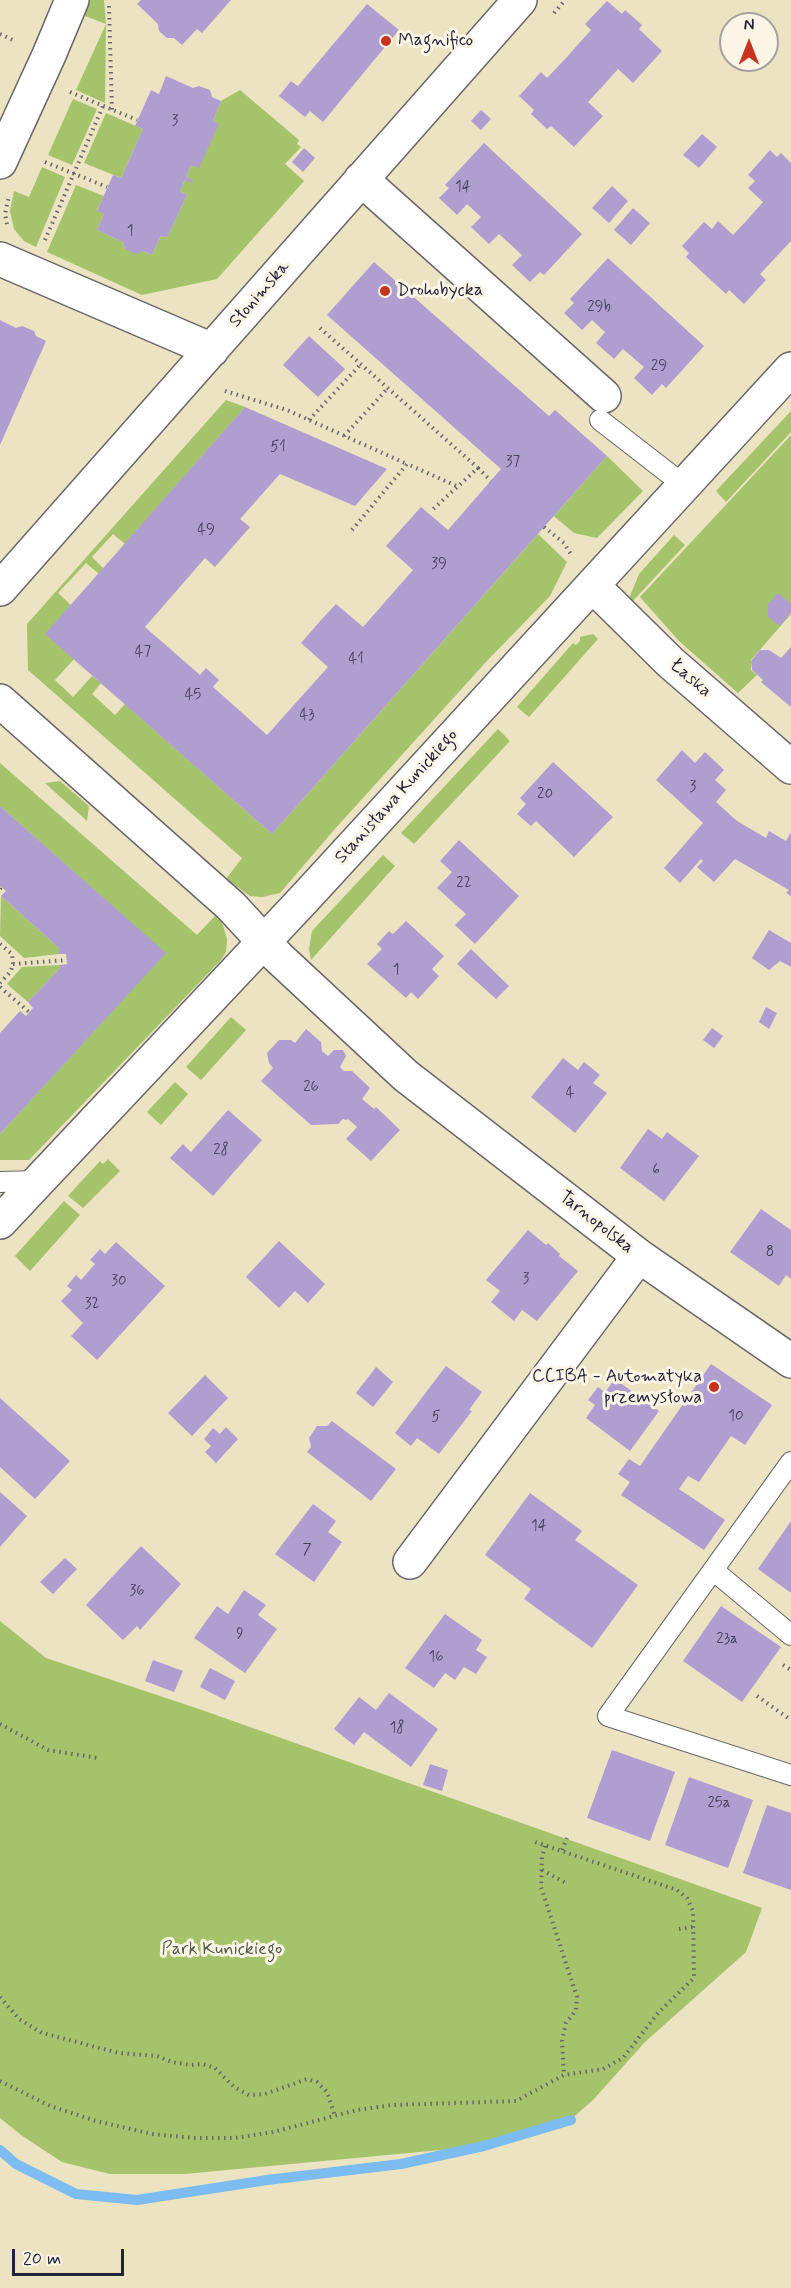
<!DOCTYPE html>
<html>
<head>
<meta charset="utf-8">
<style>
	body { margin:0 }
	#map { position:relative; width:791px; height:2288px; overflow:hidden; background:#ebe3c1; font-family:Mynerve,sans-serif }
	canvas { display:block }
	.north { position:absolute; left:719px; top:12px; width:60px; height:60px; box-sizing:border-box; background:#fcf5e5; border:2px solid #a5a1a1; border-radius:50%; rotate:0deg; font-size:16px; font-weight:700; line-height:24px; text-align:center; color:#22223b }
	.north::after { content:''; display:block; margin:auto; width:21px; height:27px; background:#c8321e; clip-path:polygon(50% 0,100% 100%,50% 72%,0 100%) }
	.scale { position:absolute; left:12px; top:2249px; width:112px; height:27px; box-sizing:border-box; border:3px solid #22223b; border-top:0; padding-left:8px; font-size:18px; line-height:21px; white-space:nowrap; color:#22223b; -webkit-text-stroke:4px #fcf5e5; paint-order:stroke }
</style>
</head>
<body>
<div id="map">
<canvas width="791" height="2288"></canvas>
<div class="north">N</div>
<div class="scale">20 m</div>
</div>
<script>
const c = document.querySelector('canvas').getContext('2d');
c.lineJoin = 'round';
function fillPath(path, color) { c.fillStyle = color; c.fill(path, 'evenodd'); }
const toPath = rows => new Path2D(rows.map(r => 'M' + r).join(''));
function trace(path, color, width, dash) { c.strokeStyle = color; c.lineWidth = width; c.lineCap = dash ? 'butt' : 'round'; c.setLineDash(dash || []); c.stroke(path); }
function drawText(font, color, halo, rows, align = 'center') {
  c.font = font + ' Mynerve,sans-serif'; c.lineWidth = 6; c.setLineDash([]); c.textBaseline = 'middle'; c.strokeStyle = halo; c.fillStyle = color; for (const [text, x, y, turn = 0] of rows) {
    c.save(); c.translate(x, y); c.rotate((+turn || 0) * Math.PI / 180); c.textAlign = isNaN(turn) ? turn : align; if (halo) c.strokeText(text, 0, 0); c.fillText(text, 0, 0); c.restore();
  }
}
fillPath(toPath([
	[89,0,104,0,106,24,105,103,76,90,106,24,80,14],
	[240,90,299,140,297,144,301,147,285,164,304,181,217,279,142,295,47,252,76,185,104,196,97,210,104,214,97,230,123,242,125,249,143,251,152,255,161,236,167,238,187,195,180,191,185,180,192,182,193,180,186,177,191,165,218,124,213,121,221,101],
	[73,99,97,109,72,165,48,155],
	[106,113,143,129,121,178,84,163],
	[42,167,65,177,36,247,24,241,14,229,10,211,14,191,29,197],
	[226,400,245,407,125,544,113,534,92,557,103,568,99,574,86,563,58,593,71,605,46,634,74,659,55,680,73,697,92,676,101,683,92,694,115,715,125,704,272,834,538,534,567,562,550,596,485,663,334,830,280,893,262,897,250,896,226,879,242,858,28,670,27,624],
	[791,411,791,432,726,502,716,491],
	[791,435,791,614,751,660,751,670,757,675,738,693,679,641,640,597],
	[607,456,643,491,597,538,574,533,554,516],
	[674,535,685,545,631,603,630,596,639,574],
	[593,634,598,639,529,717,517,707,573,643,576,645,580,641,580,637],
	[498,729,510,741,414,844,401,833],
	[0,763,197,935,215,916,222,922,227,939,226,952,221,960,29,1160,0,1160,0,1134,165,953,0,806],
	[60,781,89,806,87,821,45,783],
	[383,855,395,866,311,960,309,949,312,931],
	[1,896,59,948,59,954,24,958,0,936],
	[60,965,60,968,28,1002,7,984,22,967],
	[231,1017,246,1030,201,1080,186,1067],
	[175,1082,188,1094,161,1125,147,1112],
	[108,1159,120,1171,83,1208,68,1196,100,1161,103,1164],
	[64,1201,80,1215,30,1271,15,1256],
	[0,1621,46,1658,199,1709,762,1908,746,1952,645,2042,593,2100,561,2128,507,2143,484,2146,184,2174,110,2174,62,2162,21,2135,0,2118]
]), '#a4c36a');
trace(toPath([
	[0,2150,16,2164,76,2194,137,2200,267,2180,401,2164,484,2146,571,2120]
]), '#7cbcf1', 10);
fillPath(toPath([
	[141,0,231,0,202,33,197,29,182,45,174,38,167,38,159,31,158,24,137,4],
	[607,1,622,14,625,10,642,25,639,29,662,51,633,83,618,69,601,88,588,102,603,116,574,147,551,126,547,129,531,114,534,110,519,96,541,72,547,78,566,58,591,30,585,24],
	[367,4,399,30,323,122,310,111,305,117,279,96,291,81,298,86],
	[166,76,193,88,199,86,210,90,212,97,221,101,213,121,219,124,199,168,191,165,186,177,193,180,192,183,185,180,180,191,187,195,167,238,161,236,152,255,143,251,136,254,125,249,123,242,97,230,104,214,97,211,113,175,121,178,143,129,135,126,151,90,159,94],
	[481,110,491,119,481,130,471,121],
	[702,134,717,147,699,168,683,155],
	[484,143,582,234,544,275,540,272,530,282,512,265,522,255,499,234,489,244,471,227,481,217,467,204,457,215,439,198,449,188,445,185],
	[304,148,315,158,303,172,292,162],
	[770,150,777,157,781,153,791,163,791,241,762,272,760,274,766,280,744,304,729,290,726,294,700,270,686,257,689,253,682,246,704,222,712,229,718,221,733,235,748,219,763,202,748,188,755,181,748,175],
	[612,186,628,201,609,223,592,208],
	[633,208,650,223,631,245,614,230],
	[608,258,704,346,666,388,662,384,652,395,634,378,644,367,623,349,614,359,596,343,605,332,592,320,582,330,564,313,574,303,570,299],
	[374,262,549,416,555,410,607,456,272,834,45,634,245,407,387,469,355,506,280,474,240,519,250,527,215,567,205,558,145,627,200,675,206,668,219,680,213,687,267,735,328,667,301,643,322,619,336,604,363,627,413,570,386,546,421,507,448,530,501,469,327,315],
	[0,320,16,328,22,326,34,331,36,336,46,341,0,445],
	[309,336,345,369,318,397,283,365],
	[778,593,791,604,791,612,780,626,768,617,768,604],
	[791,647,791,707,761,682,763,680,752,670,751,661,760,650,769,650,781,658],
	[682,750,695,763,705,752,724,770,715,780,726,790,716,802,737,821,766,838,769,831,786,841,791,832,791,896,786,893,789,890,735,859,714,882,697,867,703,861,701,859,680,883,664,868,703,823,656,780],
	[553,762,613,817,574,857,536,821,531,826,517,814,526,804,520,798],
	[0,806,166,953,0,1134,0,1033,20,1011,26,1016,33,1008,28,1002,60,968,60,965,67,964,66,954,59,954,59,948,1,896,6,891,0,886],
	[459,840,519,896,475,944,455,925,466,914,437,888,452,872,440,861],
	[406,921,444,956,432,969,439,976,418,999,411,992,406,998,367,964,382,949,377,944,389,931,393,934],
	[769,930,791,943,791,967,780,961,769,970,752,958],
	[471,949,509,986,496,999,457,964],
	[766,1007,777,1013,769,1029,759,1022],
	[712,1028,723,1036,714,1048,703,1040],
	[306,1029,321,1042,322,1051,328,1056,334,1050,343,1050,346,1056,340,1067,344,1071,352,1071,370,1088,362,1099,374,1109,376,1107,400,1130,371,1161,346,1139,357,1127,348,1119,346,1120,343,1119,338,1124,311,1125,261,1081,273,1068,269,1063,267,1053,279,1040,291,1040,295,1043],
	[563,1058,578,1070,584,1062,600,1075,593,1083,607,1093,575,1133,531,1097],
	[228,1110,262,1140,213,1196,170,1158,183,1144,191,1152],
	[648,1129,662,1139,667,1132,699,1156,664,1201,620,1168],
	[761,1209,791,1230,791,1279,786,1275,779,1286,730,1252],
	[528,1230,546,1245,548,1243,560,1254,559,1256,578,1271,537,1321,522,1310,514,1321,491,1302,500,1291,486,1280],
	[279,1241,325,1284,308,1303,295,1291,279,1308,246,1277],
	[116,1242,165,1286,97,1360,71,1336,83,1323,61,1301,72,1290,67,1286,76,1275,81,1280,95,1264,90,1260,100,1249,105,1254],
	[711,1364,772,1405,745,1445,731,1436,699,1482,688,1476,679,1489,725,1520,704,1550,621,1495,630,1482,618,1474,629,1459,640,1466],
	[446,1366,482,1392,469,1410,472,1411,439,1454,417,1438,411,1446,395,1433],
	[376,1367,393,1382,373,1407,356,1393],
	[205,1375,228,1398,192,1436,168,1413],
	[615,1379,659,1411,630,1451,586,1418,595,1405,588,1400,598,1387,605,1392],
	[0,1398,70,1461,35,1499,0,1467],
	[332,1421,396,1469,371,1501,307,1452,311,1447,309,1438,317,1426,327,1426],
	[226,1427,238,1439,216,1463,205,1452,211,1446,204,1439,213,1428,220,1434],
	[0,1492,27,1516,0,1547],
	[530,1493,582,1531,575,1540,638,1585,592,1648,524,1599,531,1589,485,1555],
	[313,1504,336,1521,328,1532,342,1542,314,1582,275,1554],
	[791,1521,791,1593,758,1569],
	[141,1546,181,1584,140,1630,137,1626,123,1640,86,1605],
	[65,1558,77,1569,53,1594,40,1582],
	[244,1590,266,1605,258,1615,277,1629,245,1673,194,1638,217,1606,228,1614],
	[721,1606,781,1647,742,1702,683,1661],
	[445,1614,482,1640,476,1650,487,1657,476,1674,464,1667,455,1680,445,1673,434,1688,405,1668],
	[153,1660,183,1671,174,1692,145,1681],
	[210,1668,235,1681,225,1700,200,1687],
	[389,1693,438,1729,411,1767,364,1732,354,1745,334,1729,359,1697,376,1710],
	[612,1750,675,1772,650,1841,587,1818],
	[430,1764,448,1770,442,1791,423,1785],
	[689,1777,753,1800,728,1868,665,1845],
	[767,1805,791,1813,791,1890,743,1873]
]), '#b09ed1');
const lane = toPath([
	[600,420,685,486],
	[0,1182,39,1181],
	[791,1462,608,1716,791,1775],
	[713,1570,791,1635]
]);
const street = toPath([
	[0,162,49,55,72,0],
	[361,179,604,396],
	[0,259,212,350],
	[593,586,670,662,791,767],
	[0,589,520,0],
	[0,701,231,906,278,957,406,1076,639,1256,791,1361],
	[0,1222,305,898,791,369],
	[410,1562,639,1256]
]);
trace(lane, '#68666a', 22);
trace(street, '#68666a', 36);
trace(toPath([
	[109,6,112,110],
	[554,13,565,0],
	[0,34,15,41],
	[70,92,137,120],
	[45,162,107,187],
	[7,224,5,214,9,196],
	[45,240,103,106],
	[320,328,478,468,432,510],
	[225,391,287,410,407,464],
	[309,420,361,364],
	[344,436,388,388],
	[478,468,491,481],
	[544,527,564,543,572,556],
	[352,530,407,464,459,487],
	[0,889,1,887],
	[0,944,12,954,13,964,11,971,0,983],
	[13,964,66,960],
	[0,987,29,1012],
	[783,1665,791,1670],
	[757,1696,791,1720],
	[0,1724,48,1750,98,1758],
	[545,1846,542,1857,541,1887,577,1997,576,2010,566,2023,562,2040,564,2075],
	[562,1850,567,1838],
	[542,1870,566,1883],
	[679,1929,693,1927],
	[0,1997,19,2019,42,2033,119,2053,157,2056,172,2062,190,2065,203,2064,215,2068,234,2087,249,2095,265,2094,307,2079,317,2082,327,2092,335,2116],
	[0,2081,50,2106,96,2121,152,2134,194,2138,235,2138,273,2132,357,2110,393,2105,516,2101,564,2075,603,2069,623,2058,658,2013,694,1978,693,1911,687,1898,677,1890,535,1842]
]), '#68666a', 4, [1.5, 4.5]);
trace(lane, '#fff', 20);
trace(street, '#fff', 33);
for (const [x, y, r, color] of [
	[386,41,6,"#c8321e"],
	[385,291,6,"#c8321e"],
	[714,1387,6,"#c8321e"]
]) { const dot = new Path2D(); dot.arc(x, y, r, 0, 2 * Math.PI); c.fillStyle = color; c.fill(dot); trace(dot, '#fcf5e5', 2); }
drawText('15px', '#464160', null, [
	["3",175,122],
	["14",463,188],
	["1",130,232],
	["29b",599,308],
	["29",659,367],
	["51",278,448],
	["37",513,463],
	["49",206,531],
	["39",439,565],
	["47",143,653],
	["41",356,660],
	["45",193,696],
	["43",307,716],
	["3",693,788],
	["20",545,795],
	["22",464,884],
	["1",396,971],
	["26",311,1088],
	["4",570,1094],
	["28",221,1151],
	["6",656,1171],
	["8",770,1253],
	["3",526,1280],
	["30",119,1282],
	["32",92,1305],
	["10",736,1417],
	["5",436,1418],
	["14",539,1527],
	["7",307,1551],
	["36",137,1592],
	["9",240,1635],
	["23a",727,1640],
	["16",436,1658],
	["18",397,1729],
	["25a",719,1804]
]);
drawText('18px', '#22223b', '#fcf5e5', [
	["Magnifico",398,41],
	["Drohobycka",397,291],
	["CCIBA - Automatyka",702,1377,"right"],
	["przemysłowa",702,1398,"right"]
], 'left');
drawText('18px', '#22223b', '#fcf5e5', [
	["Słonimska",260,295,-49],
	["Łaska",690,679,41],
	["Stanisława Kunickiego",397,797,-48],
	["Tarnopolska",596,1223,38]
]);
drawText('18px', '#505a4b', '#fcf5e5', [
	["Park Kunickiego",222,1950]
]);
</script>
</body>
</html>
